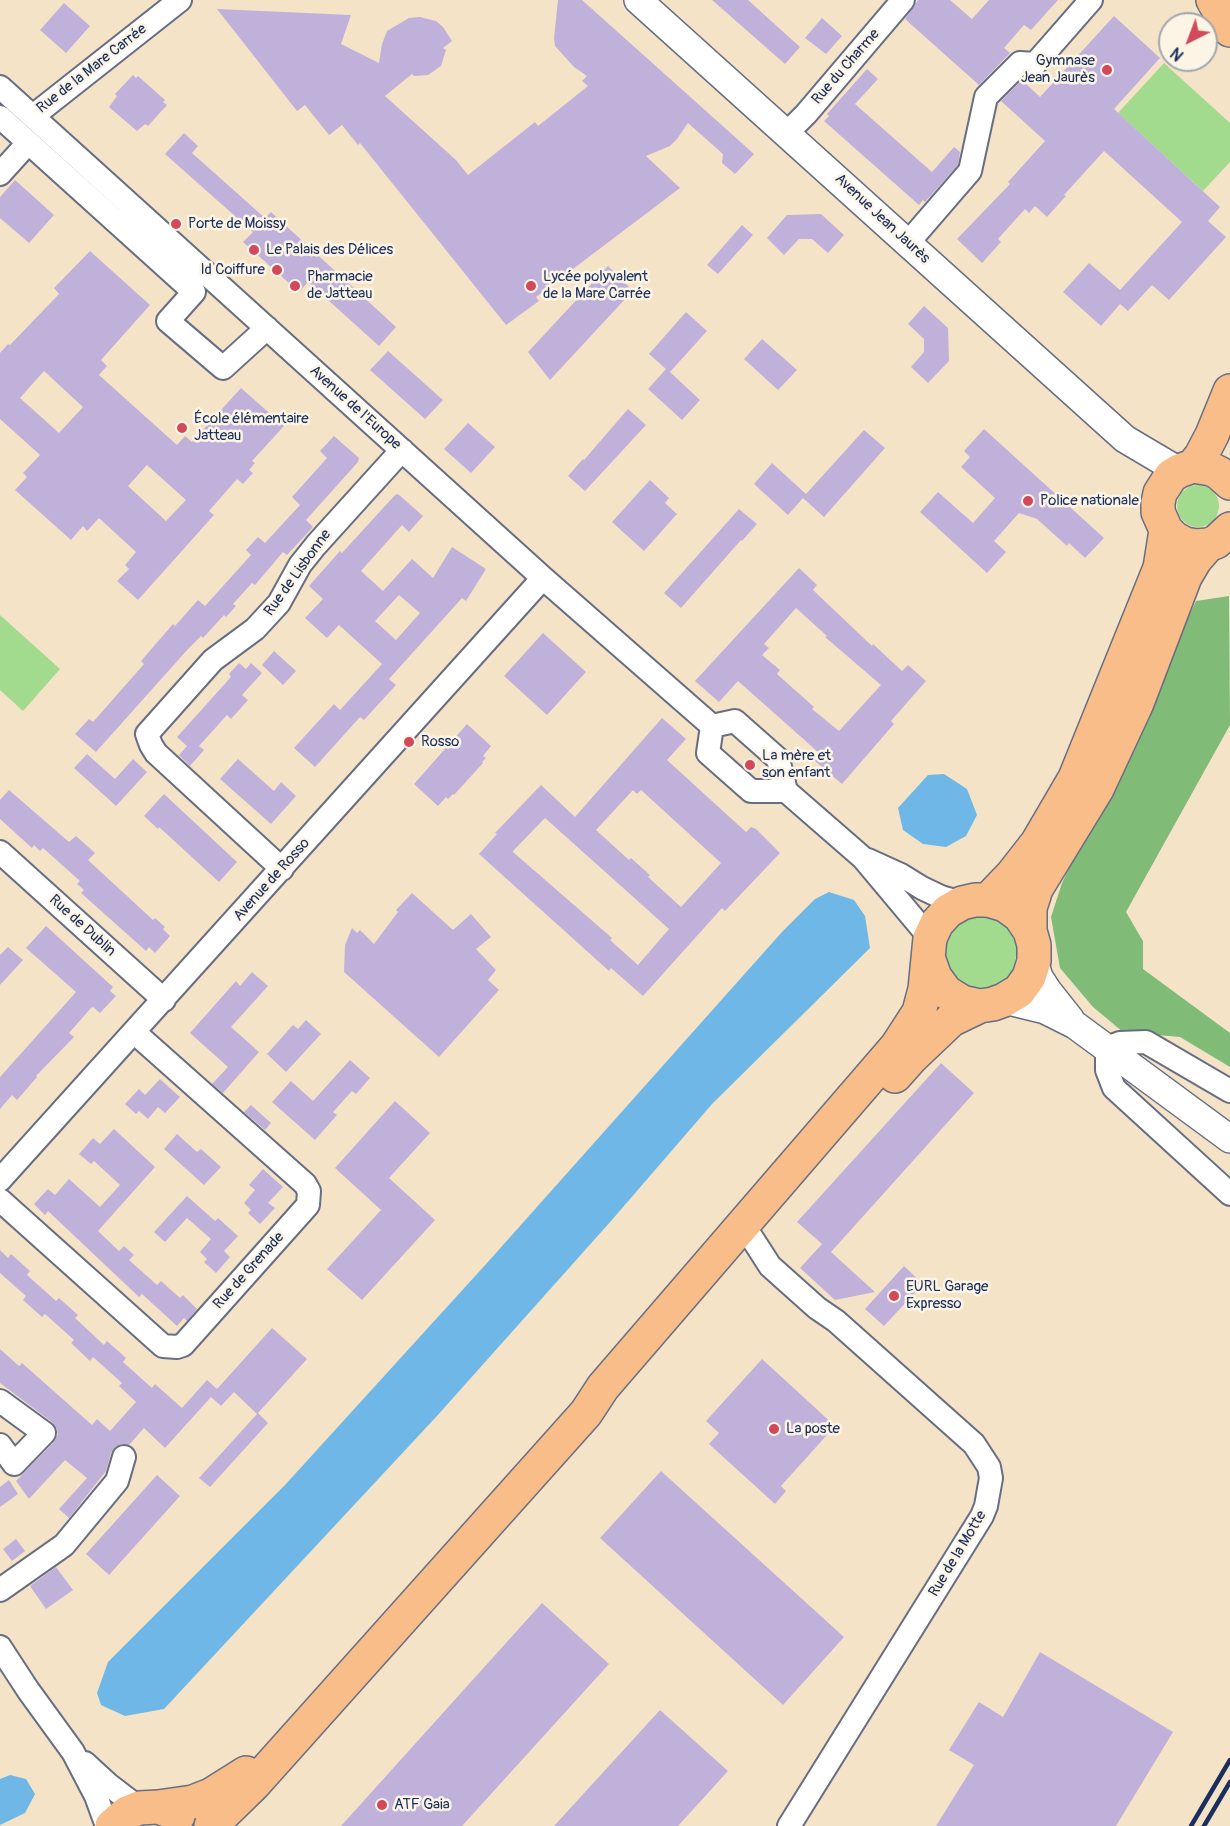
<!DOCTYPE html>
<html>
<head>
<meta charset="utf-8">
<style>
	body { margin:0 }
	#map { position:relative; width:1230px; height:1826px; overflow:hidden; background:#f5e3c8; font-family:Pangolin,sans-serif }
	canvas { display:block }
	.north { position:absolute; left:1158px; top:12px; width:60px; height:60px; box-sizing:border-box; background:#fcf5e5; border:2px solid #a2a6af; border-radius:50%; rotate:222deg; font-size:16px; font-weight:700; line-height:24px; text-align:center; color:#1b2f5e }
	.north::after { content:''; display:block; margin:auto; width:21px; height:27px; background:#d1495b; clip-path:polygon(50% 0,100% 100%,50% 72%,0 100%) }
</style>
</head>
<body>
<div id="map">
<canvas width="1230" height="1826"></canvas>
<div class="north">N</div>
</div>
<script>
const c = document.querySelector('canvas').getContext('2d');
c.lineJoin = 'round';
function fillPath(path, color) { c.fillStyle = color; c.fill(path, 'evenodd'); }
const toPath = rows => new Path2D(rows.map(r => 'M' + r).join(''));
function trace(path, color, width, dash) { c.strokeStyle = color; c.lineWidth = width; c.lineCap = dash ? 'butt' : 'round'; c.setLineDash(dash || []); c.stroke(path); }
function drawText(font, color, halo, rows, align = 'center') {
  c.font = font + ' Pangolin,sans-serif'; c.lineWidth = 5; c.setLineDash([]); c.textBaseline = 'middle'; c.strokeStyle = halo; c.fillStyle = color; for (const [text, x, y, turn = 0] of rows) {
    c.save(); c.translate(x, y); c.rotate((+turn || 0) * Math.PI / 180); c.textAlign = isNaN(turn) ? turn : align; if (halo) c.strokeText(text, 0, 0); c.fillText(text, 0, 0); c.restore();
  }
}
fillPath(toPath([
	[1164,63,1230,123,1230,162,1203,191,1118,113],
	'1177 506a21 21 0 1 1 42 0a21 21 0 1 1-42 0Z',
	[0,615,60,669,23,711,0,690],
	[974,914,994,917,1003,922,1010,930,1017,949,1014,969,1009,978,993,990,973,992,947,976,942,938,948,929]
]), '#a2db8d');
fillPath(toPath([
	[1229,596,1230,725,1126,912,1143,941,1143,969,1230,1033,1230,1067,1180,1037,1123,1032,1093,1007,1060,968,1051,917,1062,883,1196,601]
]), '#81bb78');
fillPath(toPath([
	[944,774,967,789,977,815,966,836,946,847,923,844,903,830,898,808,928,775],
	[829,892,854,900,865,916,870,948,712,1104,611,1221,436,1417,164,1709,125,1716,101,1705,97,1693,108,1662,285,1485,487,1263,782,932,815,899],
	[10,1775,26,1779,35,1794,25,1813,0,1825,0,1779]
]), '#6eb7e6');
fillPath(toPath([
	[558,0,582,0,754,154,735,174,722,163,723,154,688,123,677,139,670,146,646,156,680,188,536,297,539,301,506,325,360,143,358,145,342,125,329,135,305,105,297,111,217,9,351,15,341,44,379,63,382,44,387,31,409,18,420,17,436,21,443,27,452,41,443,48,446,50,441,66,428,75,414,76,412,74,385,96,456,160,468,175,535,122,538,126,588,86,582,81,587,76,574,67,555,46,554,38],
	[712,0,748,0,800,47,785,64],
	[918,0,950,0,972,19,989,0,1058,0,1031,30,1024,25,1004,48,1010,53,979,85,905,19],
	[64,3,90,26,66,53,40,30],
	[1114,16,1160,58,1114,109,1220,207,1208,221,1226,237,1169,300,1152,285,1128,311,1120,304,1101,326,1063,292,1089,263,1120,290,1182,222,1104,151,1064,195,1066,196,1047,217,1035,206,1029,213,1025,209,998,239,1001,242,982,263,957,239,1010,184,1008,182,1045,141,1001,101,1022,80,1040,97],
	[822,18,842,36,826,54,805,38],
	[867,69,878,79,855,104,932,172,954,147,960,152,958,165,925,202,923,200,919,205,824,121,829,116,827,114],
	[133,75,136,78,138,76,165,100,163,102,167,105,148,126,145,124,137,131,109,107,117,96,115,94],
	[184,133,198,146,192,153,265,218,271,212,396,327,379,346,308,282,299,292,243,242,253,232,165,154],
	[15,180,54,215,29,243,0,218,0,197],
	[821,214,844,235,828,253,812,239,799,239,784,255,767,238,787,215],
	[742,225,753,235,718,274,707,265],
	[90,251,150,305,101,360,107,366,99,375,177,445,185,436,192,442,241,388,284,426,252,461,255,463,249,470,253,473,243,484,237,479,209,511,214,515,138,600,117,581,129,569,125,565,136,552,99,518,87,531,83,526,71,540,15,490,27,477,23,473,40,455,0,419,0,353,8,344,10,345,59,294,54,288],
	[44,371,83,407,59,433,20,398],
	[147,465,186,500,166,521,128,486],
	[608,266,629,287,623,293,627,297,550,380,528,352],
	[924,306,948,328,949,361,928,383,911,367,924,352,924,339,908,324],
	[686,312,707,331,670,372,700,400,682,420,648,389,666,369,649,354],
	[762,339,797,370,778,390,744,359],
	[388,351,443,400,425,419,370,370],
	[628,409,646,425,585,491,568,476,583,459,584,460],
	[468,423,495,447,471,473,444,449],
	[984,429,1104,538,1085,558,1069,543,1067,546,1037,519,1019,513,994,541,1006,552,987,573,920,512,938,492,973,523,995,498,961,467,970,457,964,451],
	[864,430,885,448,824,517,803,498,788,515,754,484,772,463,806,494],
	[334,436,359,458,358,462,306,520,313,527,287,555,283,552,255,585,252,583,233,604,236,606,226,617,224,615,203,638,201,636,188,649,96,752,75,734,89,719,93,722,144,664,141,661,173,624,175,626,198,600,205,606,251,555,246,550,258,537,265,543,300,505,292,497,327,458,320,451],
	[650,480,669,498,665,503,677,514,644,551,612,522],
	[398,494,423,516,409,532,402,525,361,571,383,591,412,559,433,578,452,547,486,569,466,601,462,598,389,679,396,685,364,720,360,717,315,767,294,748,334,704,340,710,382,664,339,625,327,638,305,618,323,599,309,586,340,551,342,553,395,495],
	[399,595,420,613,396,640,375,621],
	[739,509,757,524,742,541,741,540,681,608,664,593],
	[799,568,817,585,813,590,872,646,873,644,902,671,908,665,926,681,891,721,894,724,842,784,816,762,813,758,818,752,738,681,719,702,695,681],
	[796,608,827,636,825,637,881,685,839,731,812,709,814,707,777,674,780,670,762,655,769,648,764,644],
	[543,633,586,672,547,715,504,676],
	[274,651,296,671,283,685,262,665],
	[239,663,246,669,251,663,262,673,242,695,248,700,231,719,227,715,199,746,204,750,190,766,179,755,187,746,177,737,231,677,229,674],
	[662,718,686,739,667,760,746,832,751,827,756,829,780,853,725,911,722,908,643,996,611,968,609,971,479,854,497,834,495,833,541,785,575,817],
	[633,790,637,794,641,790,721,863,681,907,648,877,650,875,631,858,629,860,596,830],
	[545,818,669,929,638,965,610,940,612,938,513,852,514,850],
	[467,724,491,746,483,756,486,758,482,762,483,763,454,795,453,794,448,799,446,797,438,806,414,784],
	[87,754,115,779,133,759,147,772,116,806,74,768],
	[238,759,274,791,281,782,296,796,271,824,220,779],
	[9,790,69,842,76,836,95,853,88,860,153,920,155,918,165,927,163,929,170,936,155,953,149,947,146,951,81,893,84,890,77,884,80,881,43,848,40,851,34,845,32,848,0,819,0,800],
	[164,794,237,862,219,882,159,827,158,829,144,816],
	[412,893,453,930,471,914,491,937,476,949,496,970,488,980,499,990,439,1057,344,972,345,945,352,928,357,933,360,930,374,944,398,912,396,910],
	[46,926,113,987,110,991,116,996,100,1013,93,1007,91,1008,69,1033,74,1037,36,1076,37,1077,25,1091,17,1100,12,1095,0,1109,0,1077,76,992,26,948],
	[8,947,23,960,0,985,0,955],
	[252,972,268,986,231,1027,259,1052,223,1093,212,1084,228,1067,190,1033,236,981,240,986],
	[306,1020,321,1034,286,1072,267,1054,293,1025,298,1029],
	[350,1060,370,1078,356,1094,352,1091,333,1112,337,1115,315,1140,272,1102,291,1081,313,1101],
	[941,1063,974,1093,831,1252,875,1292,835,1300,800,1268,822,1244,797,1222],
	[160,1079,180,1097,165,1113,158,1107,148,1119,139,1111,136,1114,125,1104,139,1089,145,1095],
	[395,1101,430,1133,389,1178,435,1220,362,1300,327,1269,381,1210,335,1168],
	[251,1105,271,1123,265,1130,244,1112],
	[114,1129,155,1167,98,1231,119,1251,124,1246,134,1255,129,1260,157,1285,161,1281,180,1298,183,1295,197,1309,187,1321,184,1318,177,1326,142,1294,139,1297,48,1211,45,1215,34,1204,48,1189,55,1195,69,1179,100,1207,120,1185,94,1161,91,1164,79,1154,93,1138,100,1144],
	[177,1134,197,1152,201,1149,221,1167,204,1185,164,1149],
	[263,1169,283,1187,268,1203,275,1208,260,1224,248,1213,251,1210,244,1203,255,1190,249,1185],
	[187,1196,215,1221,218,1218,238,1236,224,1251,230,1257,216,1273,204,1262,207,1259,200,1252,211,1239,187,1218,165,1242,154,1232],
	[0,1250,8,1258,11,1254,30,1271,27,1275,56,1301,59,1298,78,1315,75,1318,104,1345,107,1341,126,1358,123,1362,152,1388,155,1384,182,1408,207,1380,217,1389,272,1328,307,1359,258,1413,268,1423,210,1487,199,1478,257,1414,234,1392,221,1406,211,1397,165,1448,144,1428,129,1445,121,1444,115,1447,111,1453,106,1471,69,1518,59,1509,87,1478,65,1460,29,1499,16,1481,54,1442,58,1434,56,1428,52,1422,0,1383,0,1349,19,1366,22,1363,92,1425,97,1419,110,1431,136,1402,119,1386,122,1383,93,1357,90,1361,71,1343,74,1340,45,1314,42,1317,23,1300,26,1296,0,1273],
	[904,1266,923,1284,884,1326,865,1309],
	[762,1359,835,1426,781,1486,786,1491,775,1504,709,1444,719,1433,706,1421],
	[661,1471,844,1637,783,1705,600,1538],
	[157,1475,180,1496,109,1575,86,1554],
	[9,1480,18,1494,0,1507,0,1487],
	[16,1539,25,1551,12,1561,3,1549],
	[56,1567,73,1590,46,1609,30,1586],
	[542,1603,609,1664,462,1826,341,1826],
	[1040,1652,1173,1732,1116,1826,936,1826,974,1765,949,1750,979,1702,1003,1717],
	[660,1710,728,1771,678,1826,554,1826]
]), '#c0b1db');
const minor = toPath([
	[0,87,543,578,712,726],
	[33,116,180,0],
	[0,117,194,292,168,321,223,368,267,328],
	[787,133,806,114,903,0],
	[0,174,28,143],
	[907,244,970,171,986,97,1020,63,1035,64,1091,0],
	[712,726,735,721,778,759,786,791,863,858,930,938],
	[712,726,708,753,751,791,786,791],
	[0,852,164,1000],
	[868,860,901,875,922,888,941,897,962,903],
	[282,869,156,753,151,745,147,734,213,660,255,629,279,603,300,565,316,545,402,450],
	[1230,1091,1146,1042,1120,1043,1107,1048,1107,1070,1114,1088,1230,1194],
	[0,1180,543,578],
	[0,1200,163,1346,177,1347,183,1345,308,1205,309,1191,305,1184,134,1032],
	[752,1238,770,1266,817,1308,836,1321,974,1444,989,1467,991,1478,986,1506,982,1516,789,1826],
	[0,1401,44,1433,14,1464,0,1445],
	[0,1590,64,1545,117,1481,124,1457],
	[0,1647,28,1690,73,1752,96,1796,107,1826],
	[85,1763,109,1785,139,1808]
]);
const tertiary = toPath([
	[638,0,1125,439,1179,471],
	[1034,961,1039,977,1048,991,1071,1020],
	[1004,1000,1045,1010,1075,1025,1230,1139]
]);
const primary = toPath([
	[1213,0,1230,30],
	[1193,466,1201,456,1212,435,1230,391],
	[1230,483,1219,473,1211,469,1193,466,1179,471,1171,476,1160,493,1158,503,1158,512,1166,530,1174,538,1185,544,1196,546,1208,545,1216,542,1230,529],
	[988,900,1012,875,1037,843,1075,778,1160,568,1166,530],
	[1030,931,1030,908,1036,889,1097,789,1137,703,1185,577,1195,560,1208,545],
	[895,1076,911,1058,951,1020,980,1006],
	[158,1807,193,1802,211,1795,246,1773],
	[112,1826,127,1813,139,1808,158,1807,172,1812,178,1816],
	[211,1826,254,1784,586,1413,603,1387,897,1046,919,1012,925,989,930,938,937,923,948,911,962,903,975,900,988,900,1005,905,1020,916,1030,931,1034,945,1034,961,1029,977,1019,991,1004,1000,993,1004,980,1006,962,1002,946,992,935,977,929,960]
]);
trace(minor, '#676e83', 26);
trace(tertiary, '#676e83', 30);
trace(primary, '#676e83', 36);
trace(minor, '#fff', 22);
trace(tertiary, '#fff', 27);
trace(primary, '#f8bd89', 33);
trace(toPath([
	[1191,1826,1230,1760],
	[1204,1826,1230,1782]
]), '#1b2f5e', 4.5);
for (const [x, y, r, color] of [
	[1107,70,6,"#d1495b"],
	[176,224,6,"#d1495b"],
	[254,250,6,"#d1495b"],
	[277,270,6,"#d1495b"],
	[295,286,6,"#d1495b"],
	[531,286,6,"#d1495b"],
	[182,428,6,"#d1495b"],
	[1028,501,6,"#d1495b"],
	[409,742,6,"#d1495b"],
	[750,765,6,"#d1495b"],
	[894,1296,6,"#d1495b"],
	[774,1429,6,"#d1495b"],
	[382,1805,6,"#d1495b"]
]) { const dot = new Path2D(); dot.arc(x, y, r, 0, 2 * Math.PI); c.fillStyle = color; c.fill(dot); trace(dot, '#fcf5e5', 2); }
drawText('15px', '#1b2f5e', '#fcf5e5', [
	["Gymnase",1095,61,"right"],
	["Jean Jaurès",1095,78,"right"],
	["Porte de Moissy",188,224],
	["Le Palais des Délices",266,250],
	["Id Coiffure",265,270,"right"],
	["Pharmacie",307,277],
	["de Jatteau",307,294],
	["Lycée polyvalent",543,277],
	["de la Mare Carrée",543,294],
	["École élémentaire",194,419],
	["Jatteau",194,436],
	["Police nationale",1040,501],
	["Rosso",421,742],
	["La mère et",762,756],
	["son enfant",762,773],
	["EURL Garage",906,1287],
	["Expresso",906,1304],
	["La poste",786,1429],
	["ATF Gaia",394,1805]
], 'left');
drawText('15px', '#1b2f5e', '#fcf5e5', [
	["Rue du Charme",846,67,-49],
	["Rue de la Mare Carrée",92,69,-38],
	["Avenue Jean Jaurès",882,219,43],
	["Avenue de l'Europe",355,408,42],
	["Rue de Lisbonne",298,573,-54],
	["Avenue de Rosso",272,880,-48],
	["Rue de Dublin",82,926,42],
	["Rue de Grenade",249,1271,-48],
	["Rue de la Motte",958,1554,-59]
]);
</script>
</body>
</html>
